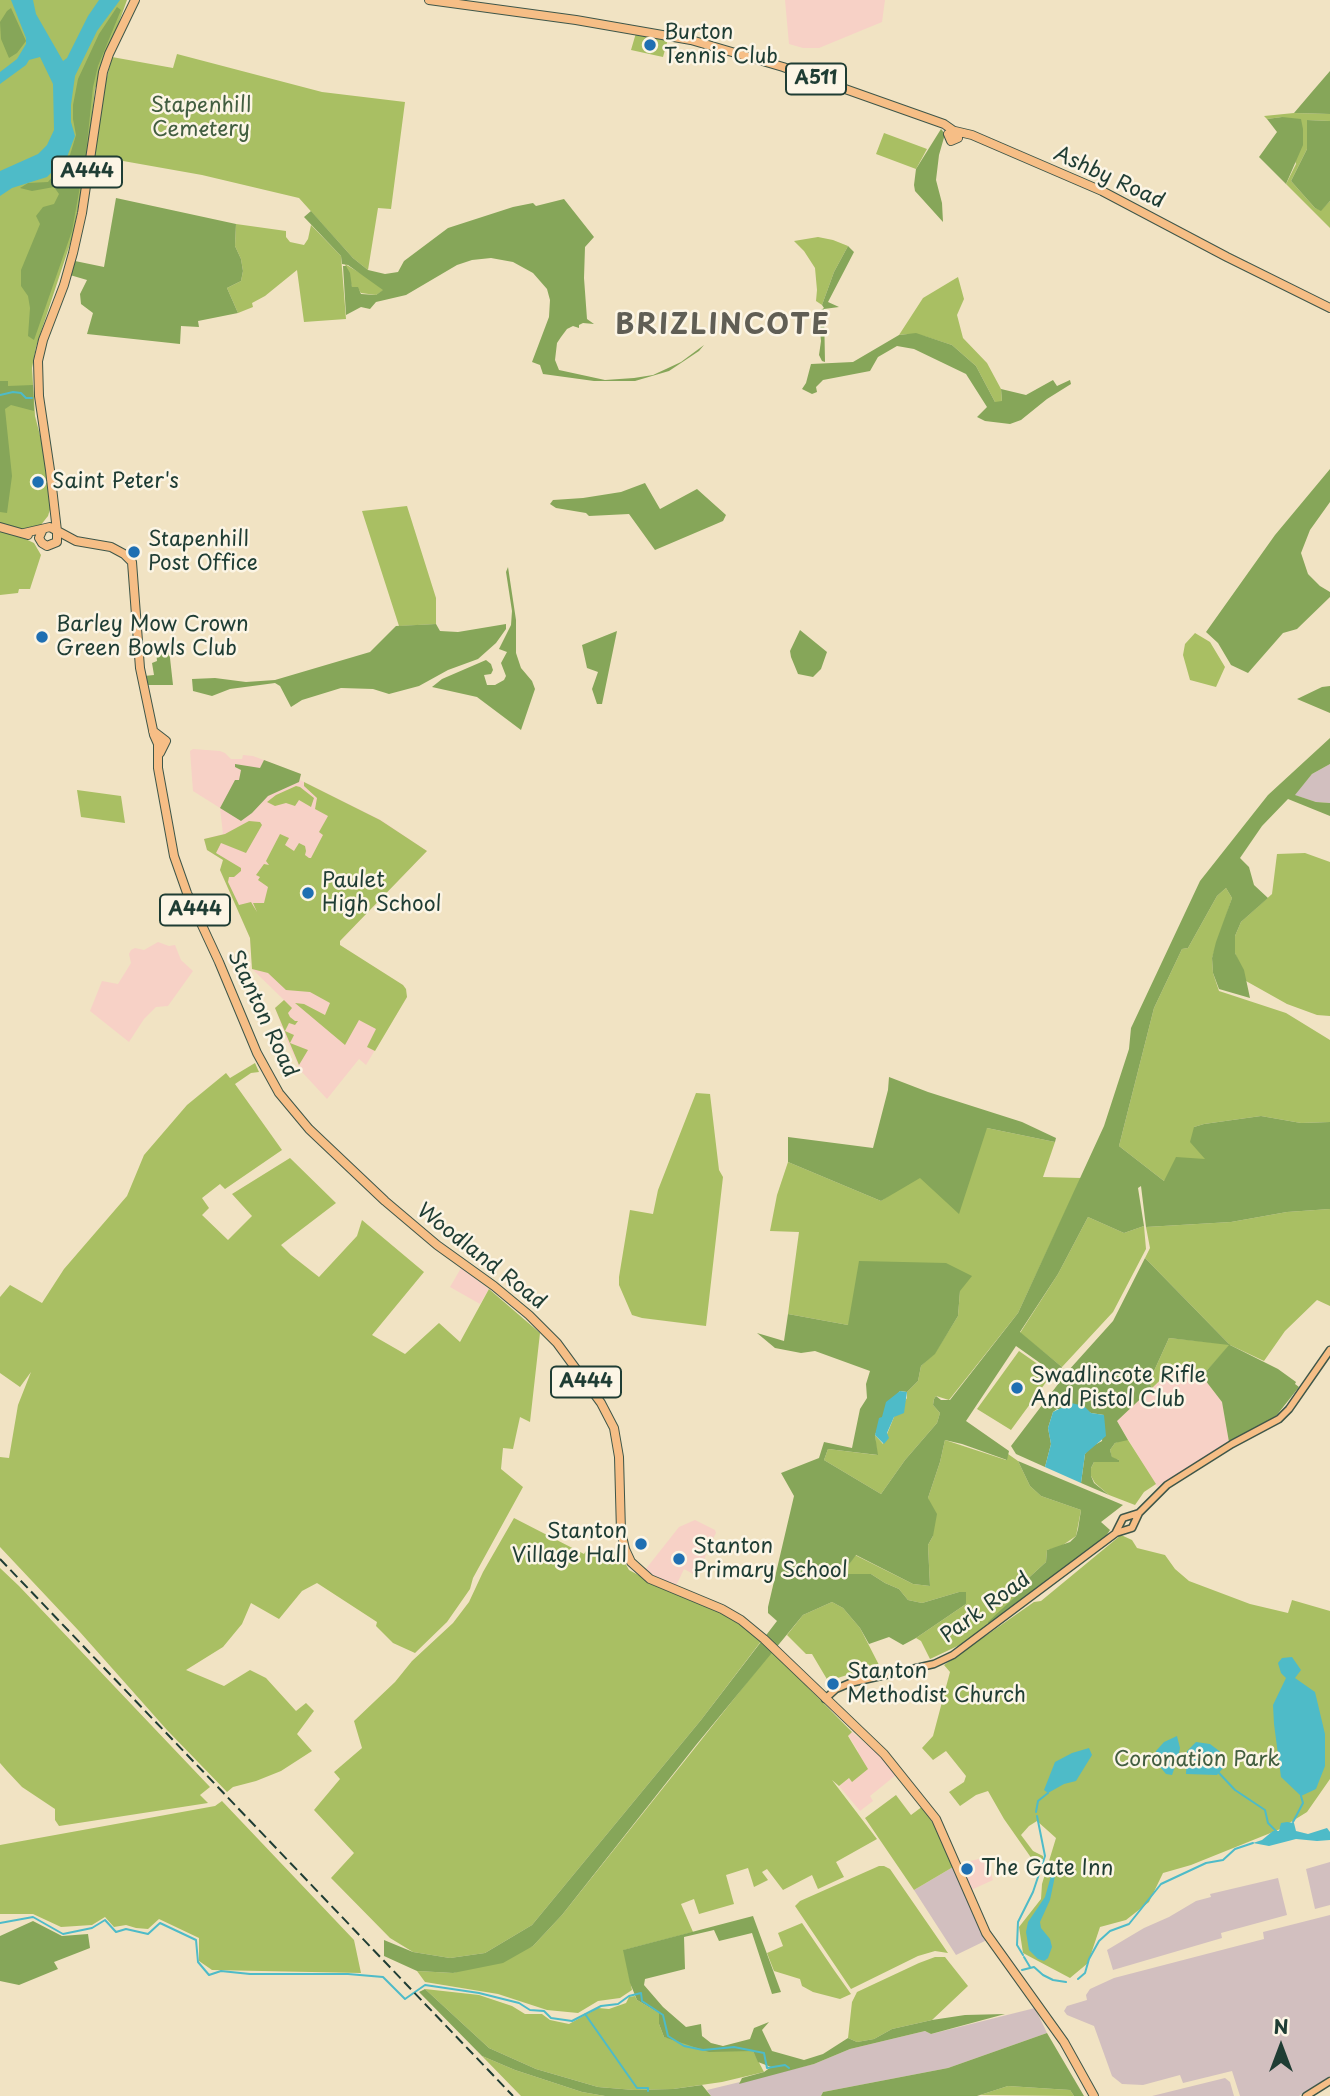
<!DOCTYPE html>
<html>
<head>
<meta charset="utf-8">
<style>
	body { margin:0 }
	#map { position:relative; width:1330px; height:2096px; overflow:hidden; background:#f1e3c3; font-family:"Playpen Sans",sans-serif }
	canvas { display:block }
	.north { position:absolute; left:1246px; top:2012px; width:70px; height:70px; -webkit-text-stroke:5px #fcf5e5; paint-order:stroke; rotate:0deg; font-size:19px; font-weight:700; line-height:28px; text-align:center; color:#1f3d34 }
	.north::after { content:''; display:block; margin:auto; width:24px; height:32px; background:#1f3d34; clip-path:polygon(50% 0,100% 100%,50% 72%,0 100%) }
</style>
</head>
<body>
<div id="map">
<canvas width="1330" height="2096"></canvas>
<div class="north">N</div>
</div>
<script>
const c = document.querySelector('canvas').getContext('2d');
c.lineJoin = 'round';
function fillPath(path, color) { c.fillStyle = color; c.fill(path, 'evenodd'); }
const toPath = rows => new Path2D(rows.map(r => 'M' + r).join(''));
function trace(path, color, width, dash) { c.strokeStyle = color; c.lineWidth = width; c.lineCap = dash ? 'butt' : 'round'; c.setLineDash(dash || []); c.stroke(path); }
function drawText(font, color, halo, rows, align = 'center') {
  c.font = font + ' "Playpen Sans",sans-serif'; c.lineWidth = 5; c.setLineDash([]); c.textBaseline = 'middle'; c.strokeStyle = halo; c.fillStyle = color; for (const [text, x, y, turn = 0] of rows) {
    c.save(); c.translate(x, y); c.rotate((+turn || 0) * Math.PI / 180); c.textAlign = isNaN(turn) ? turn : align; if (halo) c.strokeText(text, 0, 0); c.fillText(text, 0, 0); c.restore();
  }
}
fillPath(toPath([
	[785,0,885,0,882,22,819,48,803,48,789,44],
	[193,749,220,751,225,753,231,759,242,759,243,755,253,756,301,774,300,780,381,820,427,851,340,941,340,945,355,955,403,985,407,997,366,1065,359,1059,327,1099,301,1071,288,1043,275,1008,284,1000,252,969,250,938,220,870,223,860,207,850,204,839,223,834,220,808,193,791,190,751],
	[158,942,169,946,175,945,181,960,193,971,168,1006,156,1007,144,1019,129,1042,90,1011,102,981,118,984,131,963,129,954,131,950,135,948,144,950],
	[461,1268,489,1289,480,1304,450,1287],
	[1178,1363,1202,1376,1222,1402,1229,1442,1157,1487,1117,1421],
	[695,1520,715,1530,716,1533,708,1548,699,1577,684,1569,675,1588,645,1570,679,1527],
	[852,1732,883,1758,896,1775,870,1796,873,1801,860,1811,839,1786,849,1778,852,1781,858,1751,848,1735],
	[986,1857,993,1880,971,1890,959,1864]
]), '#f7d1c6');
fillPath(toPath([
	[1330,764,1330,803,1316,802,1294,795,1312,774],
	[1330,1862,1330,1905,1315,1909,1306,1869],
	[953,1867,987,1940,956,1955,914,1890],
	[1278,1878,1287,1915,1221,1933,1222,1938,1113,1970,1107,1950,1144,1928,1169,1917,1196,1901,1211,1897,1210,1894],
	[1330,1915,1330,2076,1299,2096,1240,2096,1232,2071,1183,2083,1180,2075,1143,2085,1122,2084,1112,2076,1094,2026,1067,2015,1064,2011,1067,2006,1087,2000,1086,1995,1090,1989,1114,1978,1264,1939,1263,1932],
	[1035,2008,1047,2033,948,2068,823,2092,821,2096,711,2096,707,2090,814,2064,850,2049,925,2031,931,2034],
	[1225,2078,1230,2082,1234,2096,1152,2096]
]), '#d2bfbf');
fillPath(toPath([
	[0,0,127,0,95,89,87,159,73,235,36,347,32,368,35,416,43,447,51,506,48,516,40,526,35,530,19,529,19,536,34,543,41,555,30,589,19,589,18,593,0,595],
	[636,33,668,39,663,57,631,50],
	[177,54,322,92,405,102,391,209,378,208,368,270,353,258,299,198,202,175,95,156,102,97,112,57,173,68],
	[1294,113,1330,114,1330,121,1307,120,1307,149,1291,181,1315,208,1321,210,1330,201,1330,228,1286,184,1296,164,1282,117,1267,119,1264,116],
	[884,133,927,149,916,169,876,154],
	[236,224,286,231,286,237,290,242,304,245,308,239,311,225,341,256,346,319,304,322,297,270,265,296,252,303,253,307,238,313,227,288,241,281,243,271,241,259,235,246],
	[818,237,833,240,848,246,834,272,822,305,816,301,817,290,815,268,804,251,794,241],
	[345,264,375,282,384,290,376,295,361,293,359,290,352,287],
	[958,277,964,299,957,315,963,338,987,363,1001,389,1002,402,995,402,976,366,952,345,924,336,907,334,899,335,923,298],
	[407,506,436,598,436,624,399,626,362,511],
	[1195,633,1210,642,1225,667,1216,687,1190,680,1183,655,1185,644],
	[304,782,380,820,427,851,340,941,340,945,403,985,406,989,407,997,375,1051,367,1047,376,1029,359,1020,345,1045,295,1003,304,1004,325,1015,330,1003,310,992,286,990,268,973,252,969,250,938,220,870,223,860,207,850,204,839,225,834,249,821,260,822,262,825,246,853,221,843,216,853,241,868,241,871,234,877,229,877,228,882,239,905,251,902,257,912,253,903,264,903,268,887,258,880,260,877,256,875,264,864,269,865,266,861,280,834,289,838,285,845,294,851,299,843,305,846,306,851,305,855,309,858,311,858,323,835,319,832,328,816,315,809,317,798,304,786],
	[296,786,300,787,314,798,311,807,299,800,295,806,286,803,275,806,267,802,276,795],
	[77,790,121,796,125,823,81,817],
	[1305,853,1330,862,1330,1016,1317,1015,1287,1004,1246,981,1235,953,1235,936,1241,922,1272,894,1277,854],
	[1226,888,1232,898,1212,958,1213,973,1219,991,1286,1013,1330,1040,1330,1122,1301,1123,1261,1116,1204,1124,1194,1127,1206,1159,1164,1181,1119,1146,1154,1008,1182,949,1188,948,1217,896],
	[284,1000,292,1008,288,1013,290,1017,295,1021,298,1021,295,1025,289,1023,285,1031,294,1035,290,1043,308,1050,299,1065,275,1008],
	[255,1063,259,1072,251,1073,235,1084,282,1150,225,1189,220,1184,202,1198,209,1208,202,1215,228,1240,252,1216,232,1194,290,1158,336,1203,281,1245,291,1255,319,1277,357,1236,362,1220,424,1272,372,1335,405,1354,439,1323,460,1342,489,1289,540,1333,530,1422,520,1417,513,1449,503,1448,501,1469,523,1487,473,1578,470,1589,447,1622,415,1653,393,1643,376,1626,377,1622,317,1583,302,1591,279,1619,251,1603,242,1624,223,1647,186,1670,224,1686,250,1670,266,1678,296,1711,306,1703,314,1711,297,1734,312,1751,281,1771,256,1781,233,1787,227,1792,167,1730,79,1631,0,1547,0,1457,9,1458,18,1405,31,1372,20,1387,0,1373,0,1297,10,1285,42,1303,64,1269,127,1196,144,1155,187,1105,226,1073,230,1078],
	[696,1093,710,1094,719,1170,723,1177,706,1326,642,1318,632,1315,619,1285,619,1277,630,1210,653,1214,658,1190],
	[987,1128,1055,1142,1043,1177,1081,1178,1018,1313,949,1400,936,1396,934,1399,933,1405,940,1413,937,1423,905,1460,881,1494,824,1460,828,1449,877,1455,875,1435,883,1444,894,1417,907,1398,907,1392,918,1381,921,1366,935,1353,958,1316,960,1291,848,1325,788,1314,799,1232,770,1231,777,1195,788,1162,881,1201],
	[1330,1209,1330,1306,1317,1300,1285,1331,1264,1361,1230,1345,1202,1376,1178,1363,1152,1388,1149,1382,1169,1338,1229,1344,1145,1258,1150,1248,1146,1227,1231,1222,1287,1212],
	[1088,1217,1124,1233,1144,1226,1146,1249,1113,1312,1062,1367,1020,1333,1058,1274],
	[1019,1351,1052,1374,1011,1430,977,1409],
	[945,1440,1006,1460,1008,1454,1018,1461,1030,1486,1041,1496,1081,1510,1076,1536,1060,1547,1047,1550,1046,1562,1023,1583,1017,1595,988,1625,964,1643,930,1659,921,1641,916,1638,966,1604,966,1592,959,1592,922,1603,908,1600,899,1589,885,1583,871,1574,842,1575,855,1555,913,1584,930,1586,928,1545,933,1536,928,1498,940,1462],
	[1123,1440,1128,1440,1156,1484,1144,1492,1135,1505,1109,1495,1095,1483,1091,1476,1091,1468,1094,1462,1118,1462,1119,1460,1112,1458,1110,1450,1115,1443],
	[514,1518,584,1554,586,1551,619,1552,629,1570,657,1585,726,1613,762,1640,701,1720,532,1925,485,1953,450,1958,413,1952,390,1938,331,1878,354,1853,314,1810,340,1779,334,1772,362,1748,354,1721,395,1682,412,1661,453,1623,469,1602,483,1572],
	[1121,1535,1132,1540,1137,1548,1165,1555,1175,1569,1189,1581,1250,1604,1288,1613,1292,1600,1330,1611,1330,1779,1307,1812,1278,1830,1191,1865,1163,1873,1149,1902,1126,1920,1100,1927,1088,1963,1070,1978,1023,1953,1019,1927,1041,1899,1042,1884,1056,1838,1037,1821,1029,1826,1021,1835,1033,1851,1043,1856,1043,1859,1032,1859,1004,1819,988,1791,976,1795,960,1806,949,1792,964,1782,966,1776,946,1751,933,1760,922,1748,933,1736,950,1672,944,1665,1034,1602,1041,1601],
	[0,1568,19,1586,210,1787,200,1795,208,1803,59,1826,55,1820,55,1809,22,1787,7,1771,0,1763],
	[832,1602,843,1608,860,1628,879,1665,828,1681,812,1654,806,1654,787,1635,803,1615],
	[772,1651,852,1732,848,1736,868,1769,852,1782,849,1778,839,1786,832,1780,877,1839,836,1862,844,1877,818,1889,812,1875,783,1890,767,1869,762,1872,768,1880,754,1887,748,1868,726,1875,734,1904,699,1914,694,1899,681,1904,693,1932,624,1950,632,1990,620,1998,598,2001,578,2013,547,2010,498,1994,425,1982,417,1971,453,1973,533,1946,562,1915],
	[896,1795,911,1815,923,1806,940,1836,953,1867,914,1890,865,1818],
	[222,1801,354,1940,361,1973,212,1970,199,1961,199,1938,159,1919,148,1929,136,1928,126,1925,114,1927,105,1917,92,1925,61,1927,33,1914,0,1914,0,1845,215,1806],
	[879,1866,884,1866,890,1869,948,1953,935,1951,918,1956,851,1989,795,1906,800,1901],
	[802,1923,834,1970,851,1994,840,1999,813,1992,802,1986,800,1979,774,1971,767,1953,783,1946,778,1933],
	[935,1957,945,1957,968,1986,932,2020,892,2029,874,2039,857,2042,848,2038,852,2002,857,1992,919,1963],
	[425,1989,479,1995,512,2006,525,2014,542,2014,550,2020,569,2024,598,2008,609,2009,626,2003,629,1997,635,1996,637,2000,659,2013,659,2024,664,2037,753,2051,764,2072,722,2082,673,2089,634,2090,598,2087,536,2069,489,2048],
	[482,2056,515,2070,582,2092,605,2096,521,2096],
	[1008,2086,1070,2090,1074,2096,980,2095]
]), '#a9bf63');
fillPath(toPath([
	[117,7,121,10,98,66,93,87,86,153,72,231,34,340,28,336,30,308,28,296,21,286,21,270,40,224,36,216,43,207,54,204,59,194,54,187,32,191,20,188,28,183,48,182,70,155,76,135,73,119,73,105,78,79,99,34],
	[11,8,26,41,17,53,9,58,1,39,0,22,7,11],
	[1330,71,1330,114,1294,113,1311,93],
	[1282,117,1301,119,1303,129,1303,145,1286,184,1259,157,1277,132,1267,119],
	[1307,120,1330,121,1330,201,1321,211,1315,208,1291,181,1307,149],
	[941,129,945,134,939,155,936,180,942,203,943,222,915,191,914,185,916,169],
	[116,198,236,224,235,246,241,259,243,271,241,281,227,288,238,313,198,321,199,327,181,326,180,344,87,334,93,313,81,304,80,294,87,280,70,275,75,261,104,267],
	[564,199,594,237,585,247,584,278,587,319,594,324,583,323,579,325,579,328,573,326,567,329,561,337,557,343,555,360,559,370,605,380,634,378,653,375,666,369,681,362,704,345,699,351,669,371,635,381,594,381,543,374,540,365,532,362,549,317,550,300,547,289,533,273,513,262,491,258,472,260,457,265,406,295,376,302,370,309,361,307,346,315,343,266,346,266,350,273,352,287,358,287,361,294,376,295,383,290,348,265,342,264,341,256,304,217,311,211,353,258,368,270,385,274,398,272,404,261,448,228,513,207,533,203,536,206],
	[848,246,854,252,828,302,839,307,824,309,825,362,822,361,819,355,821,341,818,312,824,308,822,305,834,272],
	[916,333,952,345,976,366,995,402,1002,401,1001,389,1026,395,1053,380,1057,386,1070,380,1071,384,1047,399,1021,420,1010,424,985,421,977,417,987,407,966,374,914,349,897,346,878,357,870,371,823,380,816,387,817,392,812,394,802,389,806,383,811,364,853,362,899,335],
	[0,381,8,381,8,386,33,385,34,411,11,405,5,409,12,476,7,513,0,512],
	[1330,469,1330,502,1310,530,1301,553,1308,574,1320,586,1330,592,1330,597,1297,629,1283,633,1248,673,1231,665,1218,643,1206,632,1275,535],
	[645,483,660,509,697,489,726,515,723,521,716,524,655,550,629,514,589,516,586,513,556,508,550,504,553,500,583,498,621,492],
	[508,567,516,620,516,653,521,668,532,681,535,689,521,730,477,697,432,687,442,679,486,660,491,664,493,670,491,674,484,675,487,685,495,685,504,680,506,676,501,663,507,652,499,649,511,625,512,611,506,572],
	[436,624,440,631,458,632,506,624,506,629,496,643,478,659,448,670,419,686,389,694,373,689,341,688,302,700,291,707,280,686,275,683,230,689,212,696,193,691,192,679,215,678,246,682,275,680,370,652,396,626],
	[800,630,827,652,821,669,813,677,798,674,791,657,790,651],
	[617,631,602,704,597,704,592,689,598,672,587,668,582,645],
	[169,649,173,685,145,685,144,676,154,675,152,663,157,661,156,651],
	[1330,686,1330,713,1297,699,1322,687],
	[1330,738,1330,764,1312,774,1295,795,1316,802,1330,803,1330,816,1288,799,1262,826,1240,858,1249,867,1254,885,1268,898,1241,922,1235,936,1235,953,1244,970,1250,998,1219,989,1213,973,1212,958,1216,942,1232,898,1226,888,1217,896,1188,948,1182,949,1154,1008,1119,1146,1164,1181,1176,1157,1205,1159,1190,1142,1194,1127,1204,1124,1261,1116,1301,1123,1330,1122,1330,1209,1287,1212,1231,1222,1146,1227,1141,1186,1138,1188,1144,1226,1124,1233,1088,1217,1058,1274,1020,1332,1062,1367,1057,1375,1016,1346,966,1421,1009,1451,1007,1460,962,1444,945,1440,940,1462,928,1498,937,1514,933,1536,928,1545,930,1586,913,1584,856,1555,842,1574,871,1574,885,1583,899,1589,908,1600,922,1603,959,1592,966,1592,966,1604,916,1638,903,1645,889,1637,869,1644,860,1628,843,1608,832,1602,803,1615,696,1745,562,1915,533,1946,503,1963,453,1973,417,1971,384,1956,384,1940,413,1952,450,1958,485,1953,532,1925,701,1720,777,1621,768,1613,768,1607,794,1496,781,1473,819,1458,824,1442,852,1448,860,1409,867,1398,866,1384,870,1371,815,1351,801,1353,775,1348,757,1333,784,1341,788,1314,848,1325,859,1261,946,1263,972,1276,960,1291,958,1316,935,1354,921,1366,918,1381,907,1392,900,1391,886,1409,875,1435,878,1455,828,1449,824,1460,881,1494,905,1460,937,1423,940,1413,933,1405,934,1399,936,1396,941,1400,950,1400,1018,1313,1104,1126,1129,1049,1131,1028,1200,881,1268,795],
	[264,760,301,774,299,782,268,796,252,813,241,821,220,808,235,780,239,780,241,770,235,767,235,764,260,768],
	[889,1077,928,1092,1022,1122,1056,1138,1055,1142,987,1128,959,1214,920,1178,881,1201,788,1162,788,1137,873,1148,888,1090],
	[1145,1258,1230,1345,1278,1369,1296,1382,1295,1384,1299,1387,1276,1416,1229,1442,1222,1402,1202,1376,1229,1345,1169,1338,1149,1382,1152,1388,1117,1421,1128,1440,1115,1443,1110,1450,1112,1457,1119,1460,1119,1462,1094,1462,1091,1468,1091,1476,1094,1483,1109,1495,1081,1483,1085,1454,1089,1448,1102,1441,1104,1415,1091,1413,1085,1410,1057,1409,1053,1412,1048,1428,1051,1444,1045,1467,1016,1454,1011,1446,1068,1371,1113,1321],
	[1018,1461,1123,1505,1101,1522,1110,1530,1106,1536,988,1625,988,1622,1017,1595,1023,1583,1046,1562,1047,1550,1070,1542,1076,1536,1078,1529,1081,1510,1041,1496,1030,1486],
	[753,1916,781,1992,772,1994,752,1933,719,1941,714,1930,684,1937,685,1969,645,1979,644,1985,663,2007,686,2027,701,2024,702,2036,711,2043,723,2046,750,2039,754,2028,769,2022,762,2030,772,2051,804,2060,823,2054,848,2038,857,2042,874,2039,892,2029,932,2020,965,2015,1005,2014,931,2034,925,2031,850,2049,814,2064,739,2084,742,2078,764,2072,771,2067,758,2062,753,2051,709,2052,664,2037,659,2024,659,2013,637,2000,630,1983,623,1950],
	[33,1921,62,1936,88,1934,90,1948,54,1962,58,1969,19,1985,0,1981,0,1936],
	[425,1989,489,2048,536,2069,598,2087,634,2090,673,2089,702,2085,711,2096,605,2096,582,2092,515,2070,482,2056,419,1992],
	[1047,2033,1084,2096,1074,2096,1070,2090,1008,2086,977,2096,821,2096,823,2092,948,2068]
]), '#86a659');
fillPath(toPath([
	[11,0,33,0,36,14,63,61,67,58,88,16,99,0,120,0,97,31,75,76,71,105,71,122,75,136,67,157,47,177,12,188,0,196,0,171,38,154,47,145,54,130,53,84,40,57,29,60,26,65,0,84,0,72,17,59,26,44,26,38],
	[900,1391,907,1392,904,1413,894,1417,887,1433,889,1438,884,1444,875,1435,879,1418,882,1417,886,1402],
	[1071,1403,1084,1406,1091,1413,1104,1415,1106,1436,1085,1454,1081,1483,1045,1467,1051,1444,1048,1428,1053,1412],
	[1292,1657,1301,1670,1295,1678,1315,1692,1325,1734,1325,1766,1316,1789,1301,1796,1281,1777,1274,1724,1273,1705,1286,1678,1281,1673,1278,1663,1282,1658],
	[1177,1736,1180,1748,1178,1758,1172,1775,1166,1774,1156,1762,1156,1751,1164,1742],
	[1196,1742,1210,1744,1222,1753,1214,1758,1214,1762,1218,1758,1226,1758,1225,1766,1217,1775,1186,1774,1187,1751],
	[1089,1748,1092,1755,1076,1781,1064,1784,1048,1793,1044,1790,1055,1762,1072,1753],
	[1287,1822,1294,1823,1296,1831,1308,1834,1327,1828,1330,1832,1330,1840,1317,1841,1296,1839,1269,1846,1253,1843,1262,1840,1273,1831,1279,1831,1281,1823],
	[1048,1862,1052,1864,1055,1876,1050,1900,1040,1922,1041,1928,1050,1939,1052,1947,1048,1958,1044,1961,1038,1959,1029,1950,1026,1932,1028,1922,1045,1897,1051,1876,1046,1864]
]), '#4ebbc8');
trace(toPath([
	[0,395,13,392,21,393,26,398,32,398],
	[1219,1773,1235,1790,1265,1810,1268,1823,1276,1831],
	[1036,1812,1038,1801,1048,1793],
	[1293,1822,1303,1803,1301,1796],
	[0,1923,33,1917,63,1934,92,1928,105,1920,116,1932,126,1929,148,1934,160,1923,196,1940,198,1962,209,1975,221,1971,250,1974,348,1974,383,1977,405,1999,425,1985,479,1993,519,2003,530,2010,544,2011,551,2018,572,2021,601,2006,618,2004,629,1996,641,1993,642,2001,663,2015,668,2036,684,2046,703,2050,734,2047,764,2053,767,2068,785,2065,789,2068],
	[1023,1955,1017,1945,1018,1922,1033,1892,1045,1856,1037,1816],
	[1024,1957,1030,1967],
	[1022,1970,1034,1967,1043,1975,1053,1980,1066,1982],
	[1078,1979,1085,1973,1089,1959,1099,1941,1110,1931,1129,1924,1161,1884,1206,1863,1223,1860,1235,1849,1253,1843],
	[585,2014,637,2088,648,2088,648,2091]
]), '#4ebbc8', 2);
const major = toPath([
	[1116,1532,1123,1518,1139,1513],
	[825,1699,836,1689,850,1683,934,1664,953,1655,1116,1533,1132,1528,1139,1513,1167,1485,1232,1444,1279,1419,1289,1409,1330,1350],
	[1306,2096,1330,2081]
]);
const highway = toPath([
	[429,0,576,20,691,40,783,67,944,124,954,131],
	[948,134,955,131,972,135,1102,191,1227,257,1330,308],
	[948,134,951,141,958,138],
	[0,527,28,535],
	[43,529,39,538,42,543,47,546,57,542,57,532],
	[57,531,50,470,39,396,38,361,43,340,64,285,73,253,82,213,103,72,109,54,135,0],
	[24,533,50,527,76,541,111,547,124,554,132,562,140,668,154,735,158,744,158,768,174,856,187,893,219,962,257,1053,279,1093,309,1129,385,1201,437,1245,494,1286,529,1315,557,1343,601,1403,614,1428,619,1457,621,1532,625,1549,631,1562,650,1579,722,1609,741,1620,764,1639,884,1754,936,1819,986,1933,1064,2042,1094,2096],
	[153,731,166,741,160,753]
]);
trace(major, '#3e5649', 9);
trace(highway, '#3e5649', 10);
trace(major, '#f6be86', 6);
trace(highway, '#f6be86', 8);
trace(toPath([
	[0,1559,513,2096]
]), '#1f3d34', 2, [10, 5]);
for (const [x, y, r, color] of [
	[650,45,7,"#1f6fb2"],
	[38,482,7,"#1f6fb2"],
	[134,552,7,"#1f6fb2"],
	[42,637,7,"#1f6fb2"],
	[308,893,7,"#1f6fb2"],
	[1017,1388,7,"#1f6fb2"],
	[641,1544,7,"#1f6fb2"],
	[679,1559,7,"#1f6fb2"],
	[833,1684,7,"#1f6fb2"],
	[967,1869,7,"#1f6fb2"]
]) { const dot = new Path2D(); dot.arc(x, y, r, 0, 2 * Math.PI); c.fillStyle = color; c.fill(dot); trace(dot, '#fcf5e5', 2.5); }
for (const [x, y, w] of [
	[816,79,60],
	[87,172,70],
	[195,910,70],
	[586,1382,70]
]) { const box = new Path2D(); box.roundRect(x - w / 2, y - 15.5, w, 31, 5); c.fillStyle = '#fcf5e5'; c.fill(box); trace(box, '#1f3d34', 2); }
drawText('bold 19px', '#1f3d34', null, [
	["A511",816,79],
	["A444",87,172],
	["A444",195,910],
	["A444",586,1382]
]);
drawText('21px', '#1f3d34', '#fcf5e5', [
	["Burton",664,33],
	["Tennis Club",664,57],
	["Saint Peter's",52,482],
	["Stapenhill",148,540],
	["Post Office",148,564],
	["Barley Mow Crown",56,625],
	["Green Bowls Club",56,649],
	["Paulet",322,881],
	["High School",322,905],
	["Swadlincote Rifle",1031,1376],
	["And Pistol Club",1031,1400],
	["Stanton",627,1532,"right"],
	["Village Hall",627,1556,"right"],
	["Stanton",693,1547],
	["Primary School",693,1571],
	["Stanton",847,1672],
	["Methodist Church",847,1696],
	["The Gate Inn",981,1869]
], 'left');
drawText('21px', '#425e40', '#fcf5e5', [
	["Stapenhill",201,106],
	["Cemetery",201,130],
	["Coronation Park",1197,1760]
]);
drawText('21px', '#1f3d34', '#fcf5e5', [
	["Ashby Road",1109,178,25],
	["Stanton Road",262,1014,65],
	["Woodland Road",481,1257,38],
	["Park Road",986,1608,-36]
]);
c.letterSpacing = '2px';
drawText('bold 28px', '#605e55', '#fcf5e5', [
	["BRIZLINCOTE",723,326]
]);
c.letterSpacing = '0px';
</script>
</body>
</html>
